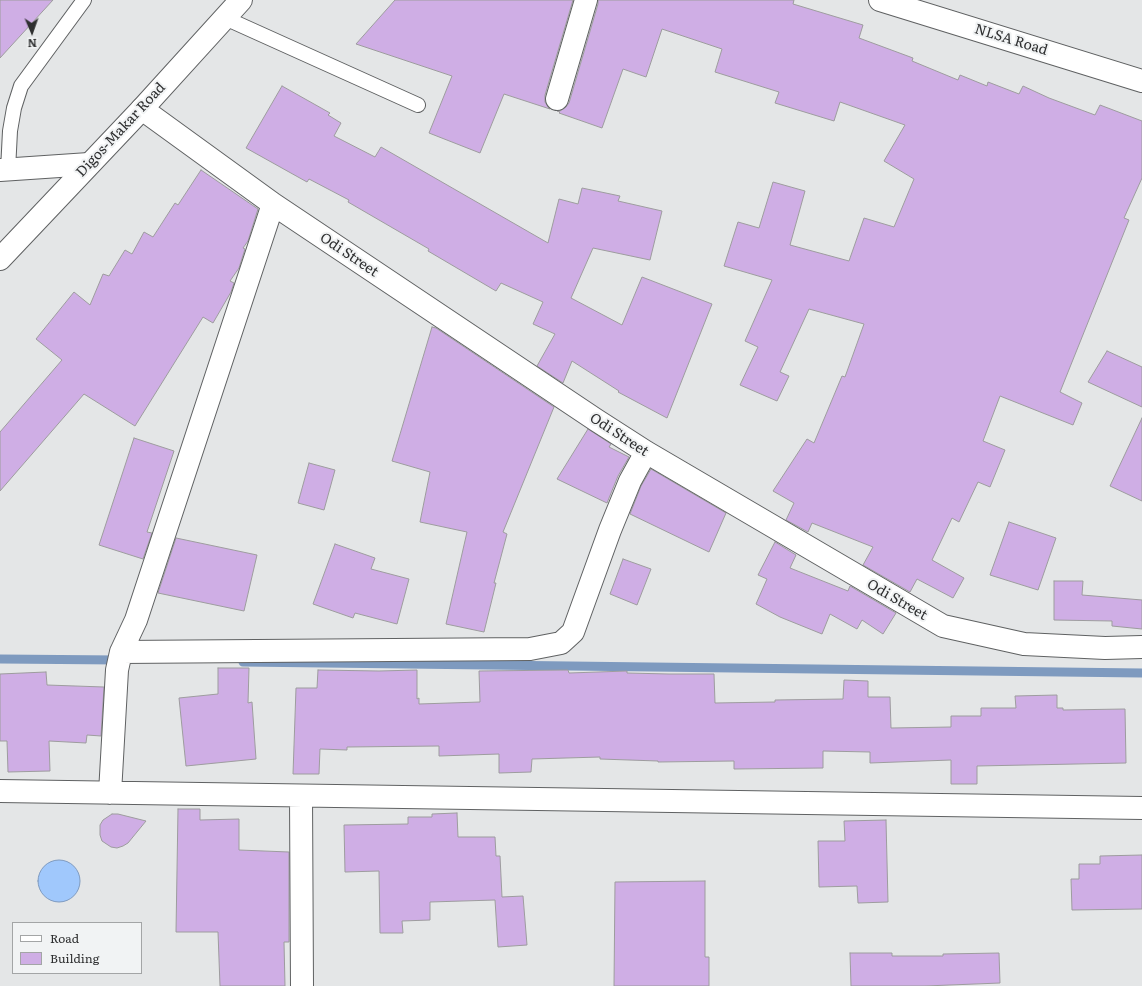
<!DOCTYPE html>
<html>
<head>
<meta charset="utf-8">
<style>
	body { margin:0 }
	#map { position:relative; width:1142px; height:986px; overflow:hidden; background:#e4e6e7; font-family:Literata,serif }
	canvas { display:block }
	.legend { position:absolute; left:12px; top:922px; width:130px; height:52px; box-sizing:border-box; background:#f1f3f4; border:1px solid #a3a5a6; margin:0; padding:5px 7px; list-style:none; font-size:12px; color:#2e2f30 }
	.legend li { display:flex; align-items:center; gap:8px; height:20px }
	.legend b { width:20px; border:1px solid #a3a5a6 }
	.north { position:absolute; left:12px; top:12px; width:40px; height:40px; -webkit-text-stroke:3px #f1f3f4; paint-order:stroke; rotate:178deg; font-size:11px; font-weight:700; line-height:16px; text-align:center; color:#2e2f30 }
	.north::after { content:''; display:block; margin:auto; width:14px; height:18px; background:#2e2f30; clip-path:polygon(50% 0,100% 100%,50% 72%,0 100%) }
</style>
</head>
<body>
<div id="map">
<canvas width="1142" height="986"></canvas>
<ul class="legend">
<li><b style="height:5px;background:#fff"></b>Road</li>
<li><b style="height:11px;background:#cfaee5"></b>Building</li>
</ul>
<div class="north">N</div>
</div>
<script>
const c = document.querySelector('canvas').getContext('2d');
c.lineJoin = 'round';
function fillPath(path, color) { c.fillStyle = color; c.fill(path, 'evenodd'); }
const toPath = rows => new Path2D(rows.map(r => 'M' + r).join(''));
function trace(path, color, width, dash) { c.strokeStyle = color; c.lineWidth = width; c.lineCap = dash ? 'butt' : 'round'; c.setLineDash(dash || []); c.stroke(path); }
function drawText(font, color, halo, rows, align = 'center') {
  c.font = font + ' Literata,serif'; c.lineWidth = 4; c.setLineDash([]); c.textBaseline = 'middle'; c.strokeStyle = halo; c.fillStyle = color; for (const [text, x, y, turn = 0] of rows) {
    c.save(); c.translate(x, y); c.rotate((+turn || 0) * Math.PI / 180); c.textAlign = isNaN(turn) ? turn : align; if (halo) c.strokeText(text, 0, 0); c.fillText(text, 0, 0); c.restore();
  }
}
const water = toPath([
	'38 881a21 21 0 1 1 42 0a21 21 0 1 1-42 0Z'
]);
fillPath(water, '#a0c8fc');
trace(water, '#7e9abf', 1);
trace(toPath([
	[0,659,119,660],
	[243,662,1142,673]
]), '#7e9abf', 9);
const building = toPath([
	[0,0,53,0,0,58,0,0],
	[395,0,573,0,545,95,545,102,548,107,550,109,504,94,480,153,429,133,452,76,356,44,395,0],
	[598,0,794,0,793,4,863,25,859,38,913,58,912,61,958,80,960,75,987,86,988,82,1019,94,1023,86,1049,98,1095,115,1100,105,1142,121,1142,178,1124,218,1129,220,1060,392,1082,403,1073,425,1000,396,983,441,1005,450,990,487,978,482,959,522,952,518,932,560,964,578,953,598,917,579,910,592,863,565,873,547,812,523,808,532,786,520,794,503,773,491,807,439,814,443,842,376,845,377,864,324,809,309,780,372,789,376,777,401,740,385,758,347,745,341,772,280,724,266,738,222,759,228,773,182,805,191,790,245,849,261,864,218,894,227,914,179,884,161,905,125,840,102,834,121,775,103,779,92,715,72,722,49,662,29,646,77,623,69,602,128,559,113,560,112,557,111,560,111,565,108,569,103,598,4,598,0],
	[282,86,330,113,328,115,341,123,334,136,375,157,381,147,548,243,559,199,578,204,582,188,620,196,618,201,662,211,650,260,593,248,571,298,622,325,642,277,712,304,667,418,618,392,619,391,572,361,563,383,537,366,555,334,533,324,543,302,501,283,496,291,428,251,429,249,348,202,349,200,309,179,307,182,246,148,282,86],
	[201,170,258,209,248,241,243,248,245,249,239,268,230,281,234,283,231,292,213,323,203,317,135,426,84,394,0,491,0,432,62,360,36,339,74,292,90,305,103,274,109,276,125,250,132,254,144,232,153,237,175,203,178,205,201,170],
	[432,327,436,328,554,407,503,532,507,534,494,583,496,583,484,632,446,624,467,532,420,522,430,472,392,461,432,327],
	[1107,351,1142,367,1142,407,1088,382,1107,351],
	[1142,418,1142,501,1110,486,1142,418],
	[588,429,611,444,609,447,629,457,618,476,607,503,557,479,588,429],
	[134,438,174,451,147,532,152,533,143,559,99,545,134,438],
	[309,463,335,470,324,510,298,503,309,463],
	[651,469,726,513,709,552,630,514,641,486,651,469],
	[1009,522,1056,538,1038,590,990,575,1009,522],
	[176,538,257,555,244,611,158,593,176,538],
	[775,542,796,555,790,568,848,591,850,586,896,613,883,634,862,620,857,629,830,614,822,634,780,617,756,604,767,579,758,575,775,542],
	[335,544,375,558,371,569,409,579,397,624,355,613,353,618,313,604,335,544],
	[623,559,651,569,637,605,610,594,623,559],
	[1054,581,1083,581,1082,595,1142,600,1142,629,1112,626,1112,621,1054,620,1054,581],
	[218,668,249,668,248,703,252,702,256,759,186,766,179,698,218,694,218,668],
	[318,670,379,671,417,670,417,699,419,698,419,704,480,702,479,671,568,670,569,673,627,671,627,673,669,674,714,674,715,703,775,702,775,700,843,699,844,680,868,681,868,697,890,697,891,728,951,727,951,716,981,716,981,708,1016,708,1015,696,1057,695,1057,708,1063,708,1063,710,1125,709,1126,763,977,766,977,784,951,784,951,760,870,763,870,752,823,751,823,768,734,769,734,761,658,762,658,761,600,759,600,757,532,759,531,772,499,773,499,754,439,756,439,746,347,747,347,750,320,749,319,774,293,774,296,688,317,688,318,670],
	[46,672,47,685,104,687,101,736,87,735,86,743,49,741,50,771,8,772,7,741,0,741,0,674,46,672],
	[178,809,200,809,200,820,239,819,239,850,289,852,289,942,284,942,285,986,220,986,218,932,176,932,178,809],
	[457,813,458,837,495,837,496,856,500,856,502,897,523,896,527,945,498,947,495,900,430,902,430,920,402,921,403,933,380,933,379,871,345,872,344,825,408,824,408,817,432,817,432,814,457,813],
	[112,814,118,814,146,821,128,843,123,846,117,848,111,847,102,841,100,835,100,825,103,820,112,814],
	[886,820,888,902,858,903,857,886,819,887,818,841,845,841,844,821,886,820],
	[1142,855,1142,909,1072,910,1071,879,1079,879,1079,864,1100,864,1100,856,1142,855],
	[705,881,705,957,709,957,709,986,614,986,615,882,705,881],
	[850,953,892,953,892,956,943,956,943,954,999,953,1000,983,925,986,851,986,850,953]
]);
fillPath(building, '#cfaee5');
trace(building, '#9d9c9e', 1);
const service = toPath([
	[225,18,418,105],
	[8,170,10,131,14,108,21,86,84,0]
]);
const minor = toPath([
	[557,99,586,0],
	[142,109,273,204,596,420,646,452,943,626,1024,644,1105,648,1142,647],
	[0,170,89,164],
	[121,652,530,649,561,643,573,632,610,530,630,481,646,452],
	[0,791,1142,808],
	[110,793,117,670,121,652,136,620,273,204],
	[301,796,302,986]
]);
const secondary = toPath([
	[880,0,1142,81]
]);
const primary = toPath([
	[0,259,142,109,241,0]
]);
trace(service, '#5f6162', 16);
trace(minor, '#5f6162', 24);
trace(secondary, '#5f6162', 24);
trace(primary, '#5f6162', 24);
trace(service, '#fff', 14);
trace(minor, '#fff', 22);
trace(secondary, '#fff', 22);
trace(primary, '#fff', 22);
drawText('14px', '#2e2f30', '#f1f3f4', [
	["NLSA Road",1011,40,17],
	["Digos-Makar Road",121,130,-47],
	["Odi Street",349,255,34],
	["Odi Street",619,435,33],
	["Odi Street",897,600,30]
]);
</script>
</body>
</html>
